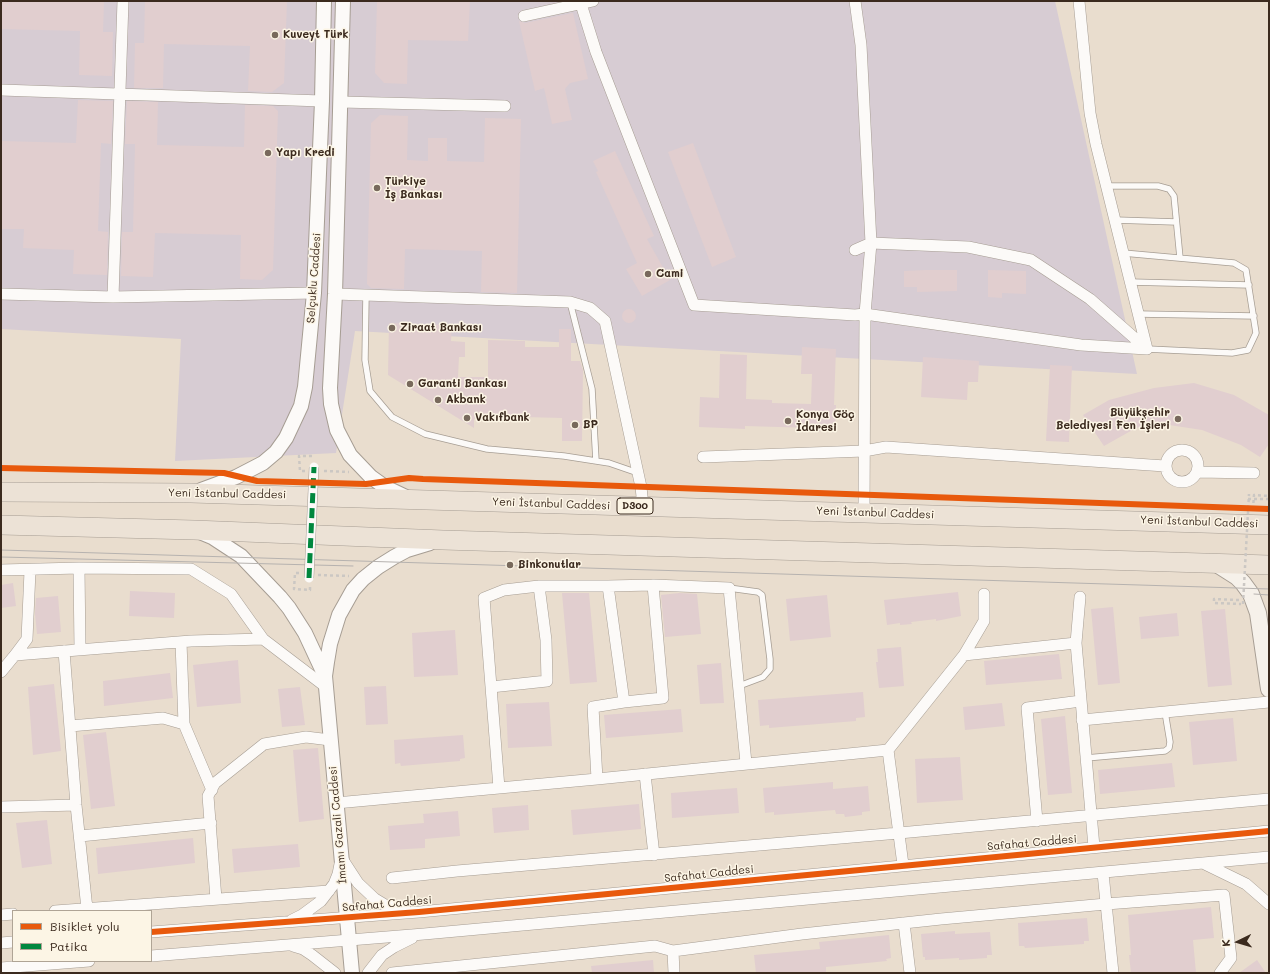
<!DOCTYPE html>
<html>
<head>
<meta charset="utf-8">
<style>
	body { margin:0 }
	#map { position:relative; width:1270px; height:974px; overflow:hidden; background:#e9ddce; font-family:Mali,sans-serif }
	canvas { display:block }
	.frame { position:absolute; inset:0; border:2px solid #3b2a1e; pointer-events:none }
	.legend { position:absolute; left:12px; top:910px; width:140px; height:52px; box-sizing:border-box; background:#fcf5e5; border:1px solid #afa495; margin:0; padding:5px 7px; list-style:none; font-size:12px; color:#3b2a1e }
	.legend li { display:flex; align-items:center; gap:8px; height:20px }
	.legend b { width:20px; border:1px solid #afa495 }
	.north { position:absolute; left:1218px; top:922px; width:40px; height:40px; -webkit-text-stroke:3px #fcf5e5; paint-order:stroke; rotate:265deg; font-size:11px; font-weight:700; line-height:16px; text-align:center; color:#3b2a1e }
	.north::after { content:''; display:block; margin:auto; width:14px; height:18px; background:#3b2a1e; clip-path:polygon(50% 0,100% 100%,50% 72%,0 100%) }
</style>
</head>
<body>
<div id="map">
<canvas width="1270" height="974"></canvas>
<div class="frame"></div>
<ul class="legend">
<li><b style="height:5px;background:#e8590c"></b>Bisiklet yolu</li>
<li><b style="height:5px;background:#00873e"></b>Patika</li>
</ul>
<div class="north">K</div>
</div>
<script>
const c = document.querySelector('canvas').getContext('2d');
c.lineJoin = 'round';
function fillPath(path, color) { c.fillStyle = color; c.fill(path, 'evenodd'); }
const toPath = rows => new Path2D(rows.map(r => 'M' + r).join(''));
function trace(path, color, width, dash) { c.strokeStyle = color; c.lineWidth = width; c.lineCap = dash ? 'butt' : 'round'; c.setLineDash(dash || []); c.stroke(path); }
function drawText(font, color, halo, rows, align = 'center') {
  c.font = font + ' Mali,sans-serif'; c.lineWidth = 3; c.setLineDash([]); c.textBaseline = 'middle'; c.strokeStyle = halo; c.fillStyle = color; for (const [text, x, y, turn = 0] of rows) {
    c.save(); c.translate(x, y); c.rotate((+turn || 0) * Math.PI / 180); c.textAlign = isNaN(turn) ? turn : align; if (halo) c.strokeText(text, 0, 0); c.fillText(text, 0, 0); c.restore();
  }
}
fillPath(toPath([
	[1,1,1055,1,1137,374,355,331,336,453,175,461,181,339,1,329]
]), '#d7ccd3');
fillPath(toPath([
	[1,1,104,1,103,32,113,32,112,76,79,75,80,31,1,29],
	[145,1,287,1,284,83,272,92,248,91,250,46,164,44,163,88,134,88,135,43,144,43],
	[377,1,470,1,468,41,408,40,407,84,384,83,375,73],
	[573,13,588,79,570,83,565,89,572,120,552,124,544,88,535,91,519,21,525,23],
	[78,100,113,101,111,144,101,143,98,231,108,232,107,275,73,274,74,250,23,248,24,229,1,229,1,141,76,143],
	[127,101,158,102,157,145,244,147,245,105,273,106,278,111,273,270,262,280,240,279,241,235,155,233,153,277,121,276,122,232,133,232,135,144,125,144],
	[380,115,408,116,407,160,428,161,428,138,447,138,447,161,484,162,485,118,521,119,517,293,481,292,482,251,405,249,404,289,371,288,367,284,371,123],
	[693,143,736,257,712,267,668,152],
	[615,151,654,236,647,239,670,280,642,296,626,269,637,263,596,172,598,171,593,161],
	[926,270,957,270,957,291,917,292,917,287,904,287,904,271],
	[988,270,1026,271,1026,294,1002,293,1002,298,988,297],
	'622 316a7 7 0 1 1 14 0a7 7 0 1 1-14 0Z',
	[389,323,452,325,451,341,465,342,465,357,459,357,458,377,488,377,488,340,525,341,525,347,559,347,559,329,571,329,571,361,580,361,583,370,582,441,562,441,562,418,524,417,524,420,474,419,474,428,388,375],
	[802,347,836,349,834,405,836,405,835,431,814,431,814,428,745,426,745,429,699,427,700,397,719,398,720,354,747,355,746,399,772,400,772,403,811,404,812,374,801,374],
	[923,357,979,361,978,382,968,382,967,400,921,397],
	[1050,365,1072,366,1069,442,1046,441],
	[1194,383,1234,395,1269,415,1269,444,1260,457,1241,445,1202,430,1156,423,1136,428,1104,446,1083,415,1109,400,1154,388],
	[13,583,16,606,1,608,1,585],
	[130,591,175,593,174,618,129,616],
	[958,592,961,616,936,621,936,619,911,622,912,624,900,625,900,623,887,625,884,600],
	[562,593,589,593,597,682,570,684],
	[679,593,697,594,701,634,665,637,661,595],
	[827,595,831,637,790,641,786,599],
	[58,596,61,632,37,634,35,614,36,598],
	[1113,607,1120,683,1098,685,1091,609],
	[1225,609,1232,685,1208,687,1201,611],
	[1177,613,1179,636,1141,639,1139,617],
	[455,630,458,675,414,677,412,633],
	[901,647,904,686,879,688,876,662,878,662,877,649],
	[1059,654,1062,679,986,685,984,661],
	[238,660,241,703,197,707,193,665],
	[721,663,724,703,700,704,697,665],
	[170,673,173,698,104,706,103,681],
	[54,684,61,751,33,755,28,687],
	[386,686,388,724,366,725,364,687],
	[300,687,305,725,282,727,278,689],
	[863,692,865,717,856,718,856,721,769,728,769,725,760,726,758,700],
	[549,702,552,746,508,748,506,704],
	[1002,703,1005,726,965,730,963,707],
	[681,709,683,732,606,738,604,715],
	[1065,716,1072,793,1048,795,1041,719],
	[1233,718,1237,761,1193,765,1189,722],
	[106,732,115,806,91,809,83,735],
	[463,735,465,758,460,759,460,761,401,766,400,763,395,764,394,740],
	[318,748,324,819,299,822,293,750],
	[960,757,963,800,917,803,915,759],
	[1172,763,1175,787,1100,794,1098,770],
	[833,782,833,789,868,786,870,811,862,812,862,815,845,817,844,814,836,814,835,810,774,815,774,812,765,813,763,788],
	[737,788,739,813,672,818,671,793],
	[639,804,641,829,573,835,571,810],
	[528,805,529,830,494,833,492,808],
	[458,811,460,836,425,839,425,848,390,850,388,826,424,823,423,814],
	[47,820,52,864,22,868,16,823],
	[193,838,195,863,98,874,96,848],
	[298,844,300,867,234,873,232,849],
	[1211,907,1214,938,1193,940,1196,973,1131,973,1129,955,1131,955,1128,915],
	[1087,918,1089,941,1084,941,1084,944,1025,948,1024,946,1019,946,1018,923],
	[955,931,955,934,990,932,992,955,987,955,987,958,959,960,959,958,925,960,925,957,923,957,921,934],
	[889,935,891,958,886,959,887,961,826,967,826,972,821,973,756,973,754,955,820,949,819,942],
	[653,960,654,973,592,973,591,966],
	[1257,960,1266,973,1239,973]
]), '#e1cecf');
const service = toPath([
	[1106,186,1158,186,1169,189,1174,196,1180,258],
	[1115,220,1176,222],
	[1123,253,1234,263,1246,270,1256,333,1248,350,1232,353,1147,349],
	[1130,282,1249,285],
	[366,295,365,360,370,391,392,417,425,434,487,449,564,456,609,463,638,473],
	[570,302,592,389,596,461],
	[1138,314,1254,316],
	[729,588,758,592,762,595,770,659,770,669,763,677,739,686],
	[1086,758,1165,751,1169,748,1170,742,1165,712]
]);
const minor = toPath([
	[855,1,861,45,871,243,865,314,864,513],
	[1079,1,1090,113,1096,144,1147,349],
	[581,4,596,52,694,305,855,315,865,314,1081,345,1147,349],
	[524,16,593,1],
	[1,90,322,101],
	[341,102,505,106],
	[855,250,871,243,968,247,1031,260,1090,299,1147,349],
	[1,294,113,297,314,293],
	[335,294,570,302,590,308,605,321,641,487,643,506],
	[113,297,123,1],
	'1166 466a16 16 0 1 1 32 0a16 16 0 1 1-32 0Z',
	[703,457,864,451,886,447,1165,466],
	[1198,472,1254,473],
	[79,568,80,650],
	[1,570,79,568,191,569,231,594,263,639,326,687],
	[608,586,653,585,729,588,746,763],
	[1080,597,1076,643,1094,847],
	[181,642,184,724,212,790],
	[64,651,76,805,87,909],
	[15,655,27,639,30,571],
	[964,655,984,621,984,594],
	[1,672,15,655,191,641,263,639],
	[491,687,547,681,546,640,539,586],
	[624,702,663,698,653,585],
	[1082,720,1269,702],
	[70,726,163,718,184,724],
	[888,750,903,865],
	[645,774,654,855],
	[499,788,484,598,504,590,539,586,608,586,624,702,593,707,597,779],
	[336,803,597,779,888,750,964,655,1076,643],
	[1,807,76,805],
	[1037,821,1027,708,1081,701],
	[80,836,211,823],
	[343,860,358,883,375,899,385,905,405,909],
	[1205,864,1246,884,1269,904],
	[1103,873,1113,973],
	[392,878,457,871,899,833,1269,799],
	[216,899,208,796,215,783,264,744,306,737,330,740],
	[55,911,329,891],
	[1,915,13,914],
	[292,920,302,915,321,901,334,884,338,874,340,864],
	[904,923,910,973],
	[151,932,419,912,1269,831],
	[1,943,13,942],
	[293,946,303,949,312,955,335,973],
	[673,951,674,973],
	[151,956,424,934,1269,857],
	[1,968,89,961],
	[368,973,382,955,394,947,412,938],
	[392,973,655,946,673,951,802,934,941,919,1106,904,1224,895,1231,958,1220,973]
]);
const tertiary = toPath([
	[343,1,335,294,330,388,331,404,337,430,350,455,371,477,385,487,406,497],
	[201,490,236,477,263,463,276,452,286,438,301,406,305,387,314,293,322,101,324,1],
	[200,532,212,537,241,556,280,597,289,608,305,633,325,676],
	[352,973,325,676,327,662,330,644,339,615,353,590,363,579,378,567,394,557,407,550,430,543]
]);
const secondary = toPath([
	[1215,563,1237,577,1243,583,1251,594,1258,613,1269,689]
]);
const trunk = toPath([
	[1,492,191,493,1269,525],
	[1,525,194,530,443,540,1269,565]
]);
trace(service, '#a69d93', 7);
trace(minor, '#a69d93', 12);
trace(tertiary, '#a69d93', 16);
trace(secondary, '#a69d93', 18);
trace(trunk, '#a69d93', 20);
trace(toPath([
	[305,471,300,471,299,456,312,456],
	[324,471,349,472],
	[1253,509,1254,495,1269,496],
	[299,573,295,573,294,589,310,590,310,587],
	[318,575,349,576],
	[1239,600,1214,599,1214,603,1241,604]
]), '#cbc7c3', 2.5, [3, 3]);
trace(service, '#fcfaf8', 5.5);
trace(minor, '#fcfaf8', 11);
trace(tertiary, '#fcfaf8', 14);
trace(secondary, '#f6f1ea', 16);
trace(trunk, '#ece2d6', 19);
trace(toPath([
	[1,550,1269,589],
	[1,557,353,566],
	[1254,594,1269,595]
]), '#b6b2af', 1);
const pedestrianBridge = toPath([
	[309,578,314,467]
]);
trace(pedestrianBridge, '#a69d93', 10, []);
trace(toPath([
	[1248,499,1269,499],
	[1243,604,1249,494]
]), '#cbc7c3', 2.5, [3, 3]);
trace(pedestrianBridge, '#fcfaf8', 9);
trace(toPath([
	[309,578,314,467]
]), '#00873e', 5, [10, 5]);
trace(toPath([
	[1,468,224,473,257,481,366,484,409,478,423,479,1269,509],
	[151,932,419,912,1269,831]
]), '#e8590c', 6);
for (const [x, y, r, color] of [
	[275,35,4,"#78695c"],
	[268,153,4,"#78695c"],
	[377,188,4,"#78695c"],
	[648,274,4,"#78695c"],
	[392,328,4,"#78695c"],
	[410,384,4,"#78695c"],
	[438,400,4,"#78695c"],
	[467,418,4,"#78695c"],
	[1178,419,4,"#78695c"],
	[788,421,4,"#78695c"],
	[575,425,4,"#78695c"],
	[510,565,4,"#78695c"]
]) { const dot = new Path2D(); dot.arc(x, y, r, 0, 2 * Math.PI); c.fillStyle = color; c.fill(dot); trace(dot, '#fcf5e5', 1.5); }
for (const [x, y, w] of [
	[635,506,36]
]) { const box = new Path2D(); box.roundRect(x - w / 2, y - 8, w, 16, 3); c.fillStyle = '#fcf5e5'; c.fill(box); trace(box, '#3b2a1e', 1); }
drawText('bold 10px', '#3b2a1e', null, [
	["D300",635,506]
]);
drawText('bold 11px', '#3b2a1e', '#fcf5e5', [
	["Kuveyt Türk",283,35],
	["Yapı Kredi",276,153],
	["Türkiye",385,182],
	["İş Bankası",385,195],
	["Cami",656,274],
	["Ziraat Bankası",400,328],
	["Garanti Bankası",418,384],
	["Akbank",446,400],
	["Büyükşehir",1170,413,"right"],
	["Belediyesi Fen İşleri",1170,426,"right"],
	["Konya Göç",796,415],
	["İdaresi",796,428],
	["Vakıfbank",475,418],
	["BP",583,425],
	["Binkonutlar",518,565]
], 'left');
drawText('11px', '#3b2a1e', '#fcf5e5', [
	["Selçuklu Caddesi",314,278,-86],
	["Yeni İstanbul Caddesi",227,494,1],
	["Yeni İstanbul Caddesi",551,504,2],
	["Yeni İstanbul Caddesi",875,513,2],
	["Yeni İstanbul Caddesi",1199,522,2],
	["İmamı Gazali Caddesi",338,825,-95],
	["Safahat Caddesi",1032,843,-5],
	["Safahat Caddesi",709,874,-6],
	["Safahat Caddesi",387,904,-5]
]);
</script>
</body>
</html>
